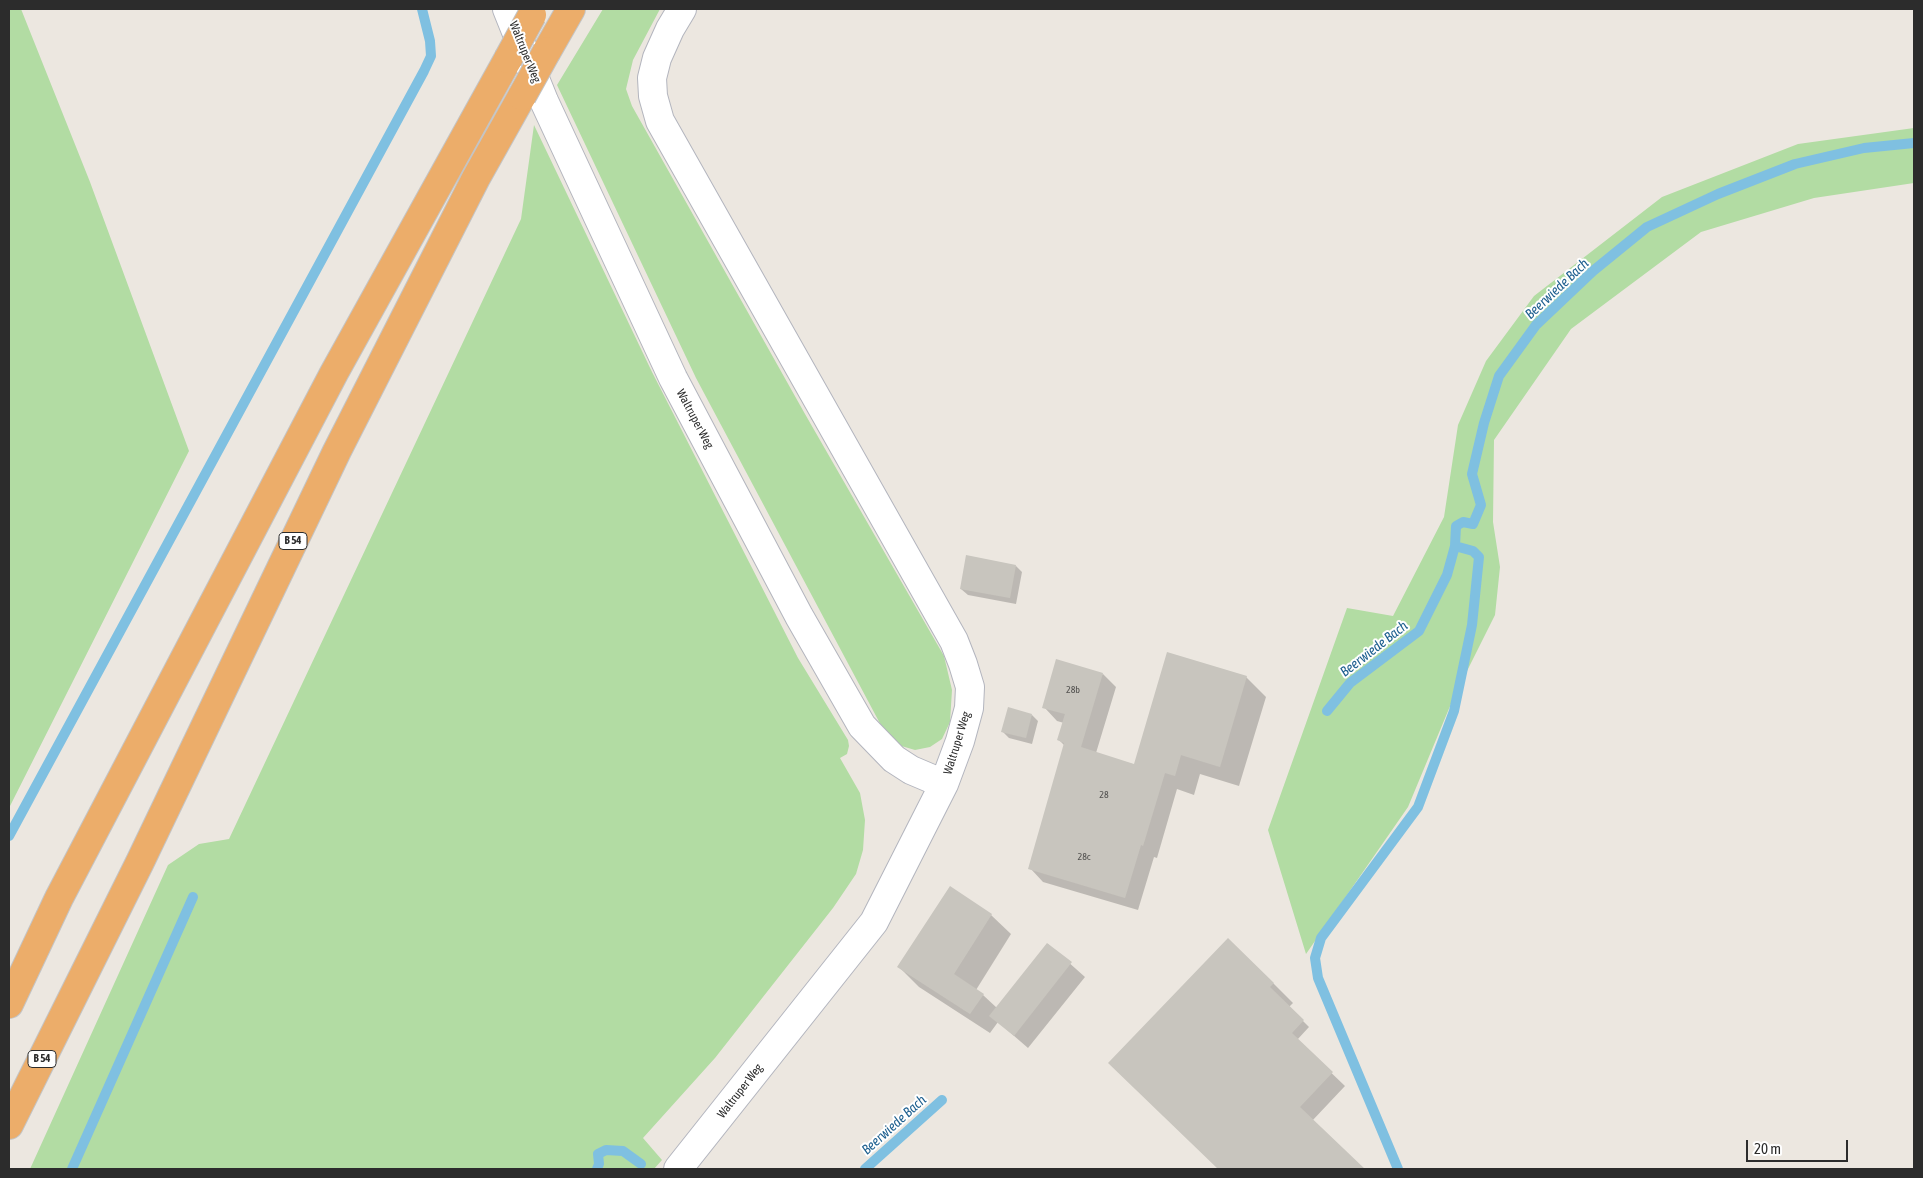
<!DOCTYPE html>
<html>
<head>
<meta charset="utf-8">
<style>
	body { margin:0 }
	#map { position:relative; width:1923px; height:1178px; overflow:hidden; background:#ece7e0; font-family:"Asap Condensed",sans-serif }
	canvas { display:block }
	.frame { position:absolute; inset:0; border:10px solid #2c2c2c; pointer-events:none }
	.scale { position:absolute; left:1746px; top:1140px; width:102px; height:22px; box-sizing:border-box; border:2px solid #2c2c2c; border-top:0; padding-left:6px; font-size:15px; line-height:18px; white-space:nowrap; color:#2c2c2c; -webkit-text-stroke:4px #fff; paint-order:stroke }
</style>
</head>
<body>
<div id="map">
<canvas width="1923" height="1178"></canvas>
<div class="frame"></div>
<div class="scale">20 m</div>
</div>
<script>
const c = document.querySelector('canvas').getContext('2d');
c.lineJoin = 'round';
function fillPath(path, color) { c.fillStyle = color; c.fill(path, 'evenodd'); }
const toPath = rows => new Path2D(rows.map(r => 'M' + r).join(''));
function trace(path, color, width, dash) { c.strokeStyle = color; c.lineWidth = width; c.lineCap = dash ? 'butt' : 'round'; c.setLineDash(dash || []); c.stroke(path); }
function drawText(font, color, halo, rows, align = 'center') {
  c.font = font + ' "Asap Condensed",sans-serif'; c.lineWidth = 4; c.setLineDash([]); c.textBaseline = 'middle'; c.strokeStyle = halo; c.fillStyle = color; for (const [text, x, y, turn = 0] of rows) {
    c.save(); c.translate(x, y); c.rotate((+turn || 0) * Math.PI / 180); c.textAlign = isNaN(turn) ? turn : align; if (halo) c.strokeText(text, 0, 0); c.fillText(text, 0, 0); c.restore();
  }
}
fillPath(toPath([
	[9,9,21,9,90,182,189,451,9,808],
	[603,9,660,9,633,60,626,89,632,106,805,414,944,656,952,690,950,722,942,739,930,747,915,750,898,745,884,731,696,378,557,85],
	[534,125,652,372,798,658,848,740,849,746,847,754,840,758,860,793,865,820,863,850,856,874,833,908,715,1058,643,1138,662,1160,654,1169,30,1169,168,865,199,844,229,839,521,219],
	[1914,128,1914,183,1814,198,1701,232,1571,329,1494,440,1493,522,1500,567,1495,615,1453,699,1408,807,1306,954,1268,830,1347,608,1393,616,1444,517,1458,425,1486,361,1534,296,1662,197,1798,144]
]), '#b2dca3');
fillPath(toPath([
	[1016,566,1022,572,1016,604,968,595,961,589],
	[1103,674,1116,687,1096,753,1139,766,1246,677,1266,697,1239,786,1200,774,1194,795,1177,789,1157,858,1154,857,1138,910,1043,882,1030,868,1065,746,1059,740,1064,723,1057,721,1044,707],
	[1032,715,1038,721,1032,744,1009,738,1003,732],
	[991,915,1011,934,976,990,983,995,997,1008,1048,944,1085,977,1028,1048,998,1022,990,1033,919,987,899,967],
	[1273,983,1293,1003,1289,1007,1309,1027,1297,1040,1345,1086,1312,1121,1363,1169,1219,1169,1109,1063]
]), '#0003');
trace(toPath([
	[1327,711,1350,683,1419,631,1447,575,1455,546,1456,526,1463,522,1473,524,1481,505,1472,474,1484,423,1499,376,1536,325,1593,271,1647,227,1718,194,1795,164,1864,148,1914,143],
	[9,836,424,71,431,56,430,41,422,9],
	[72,1169,193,897],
	[597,1169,599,1164,598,1154,606,1150,623,1151,641,1164],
	[865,1169,942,1100],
	[1398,1169,1318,978,1315,958,1321,938,1418,807,1454,711,1472,625,1479,557,1473,551,1455,546]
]), '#7fc0e1', 10);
fillPath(toPath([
	[966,555,1016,565,1010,598,960,589],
	[1167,652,1247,676,1220,767,1181,755,1175,776,1165,773,1143,846,1141,845,1125,898,1028,869,1064,743,1057,740,1065,714,1042,708,1056,659,1103,673,1081,747,1134,764],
	[1008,707,1032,714,1026,738,1001,732],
	[950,886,992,914,954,974,984,994,970,1014,897,967],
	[1228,938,1274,983,1270,987,1304,1020,1292,1033,1333,1072,1300,1107,1365,1169,1218,1169,1108,1063],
	[1047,943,1072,962,1014,1036,989,1016]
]), '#c8c5be');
const street = toPath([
	[507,9,544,101,673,378,799,616,862,726,894,759,911,770,944,784],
	[678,1169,874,922,944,784,960,741,969,708,970,687,963,664,954,641,660,121,653,96,652,78,657,58,670,29,682,9]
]);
const highway = toPath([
	[547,51,571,9],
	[9,1004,59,898,334,373,508,59],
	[9,1125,140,862,337,451,476,178,522,96]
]);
trace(street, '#b3b5be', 30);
trace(highway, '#c4c4c4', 30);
trace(street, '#fff', 28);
trace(highway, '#ecad6a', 28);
const highwayBridge = toPath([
	[508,59,532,15],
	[522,96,547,51]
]);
trace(highwayBridge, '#c4c4c4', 30, []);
trace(highwayBridge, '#ecad6a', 28);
drawText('10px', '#535250', null, [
	["28b",1073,690],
	["28",1104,795],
	["28c",1084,857]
]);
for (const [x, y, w] of [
	[293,541,28],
	[42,1059,28]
]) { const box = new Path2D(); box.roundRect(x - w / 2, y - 8.5, w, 17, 4); c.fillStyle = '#fff'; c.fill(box); trace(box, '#2c2c2c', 1); }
drawText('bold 11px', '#2c2c2c', null, [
	["B 54",293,541],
	["B 54",42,1059]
]);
drawText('12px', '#2c2c2c', '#fff', [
	["Waltruper Weg",525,52,68],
	["Waltruper Weg",695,419,62],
	["Waltruper Weg",957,743,-73],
	["Waltruper Weg",740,1091,-52]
]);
drawText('italic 14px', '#1d5f8f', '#fff', [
	["Beerwiede Bach",1557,289,-43],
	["Beerwiede Bach",1374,649,-38],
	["Beerwiede Bach",894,1125,-42]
]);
</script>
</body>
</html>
